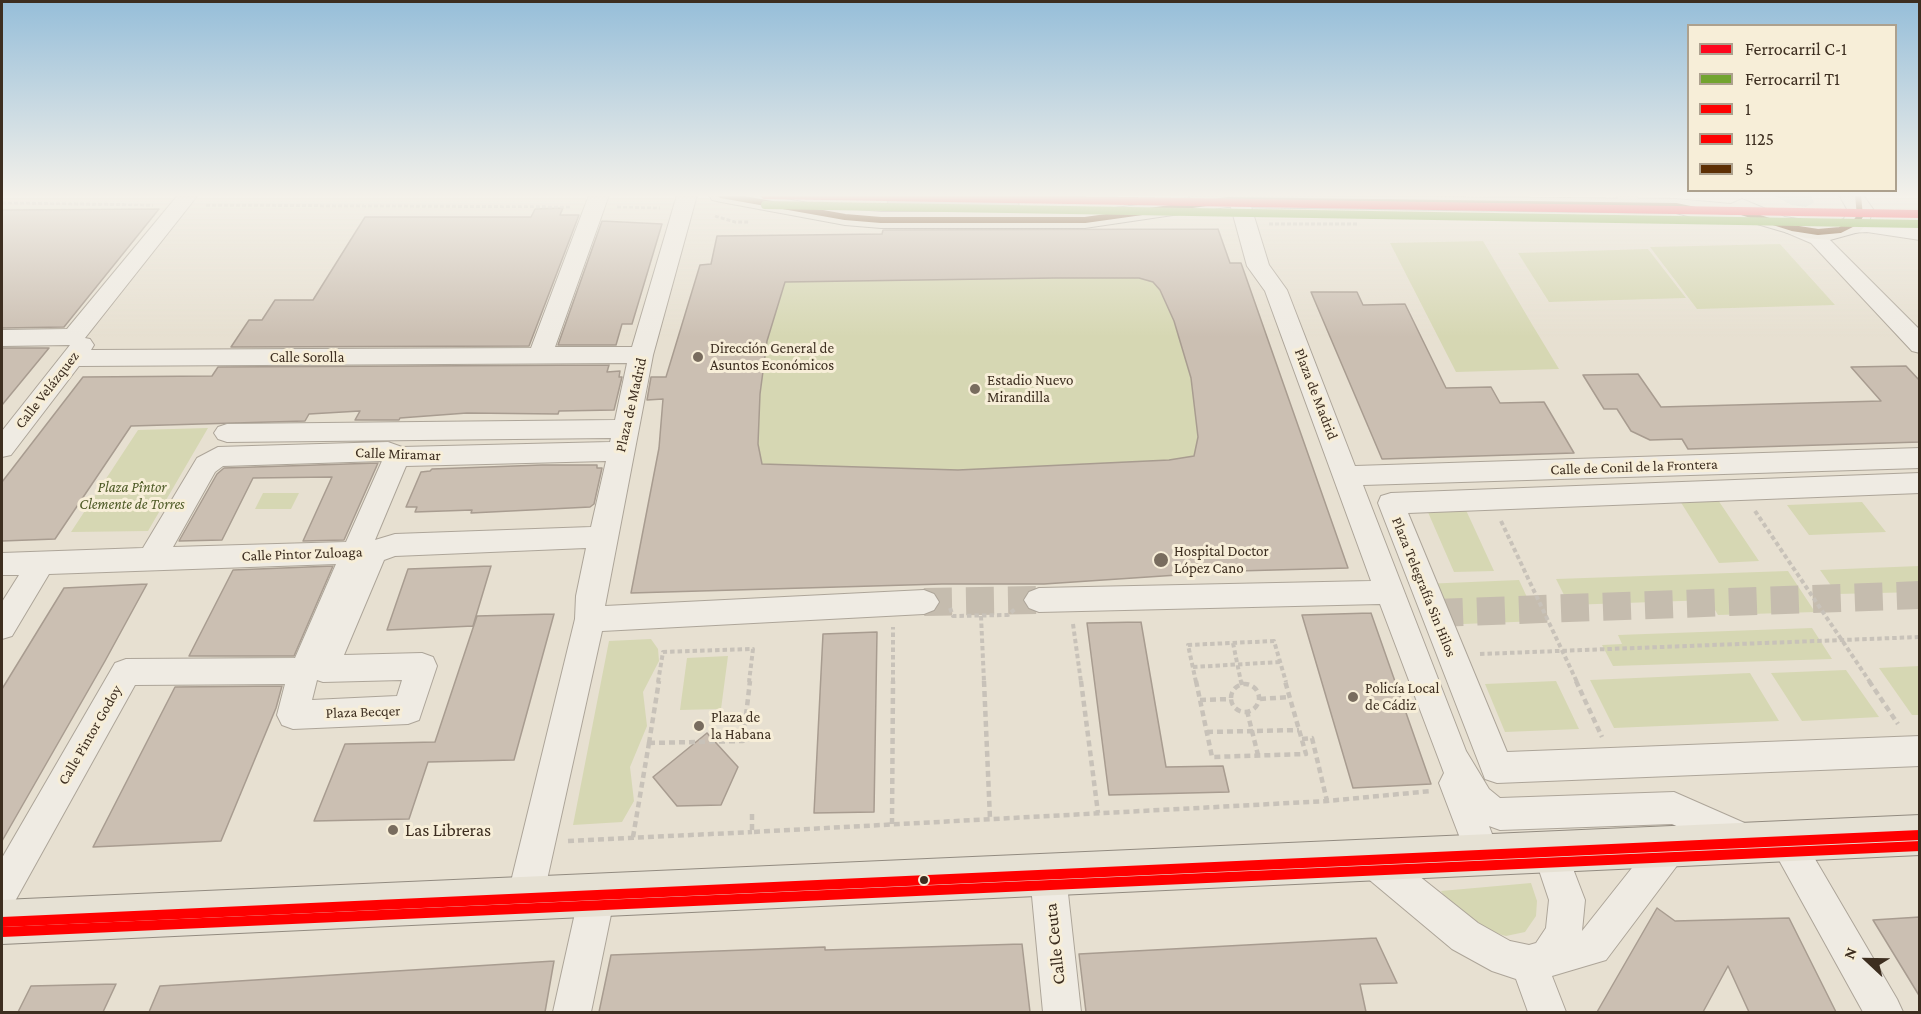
<!DOCTYPE html>
<html>
<head>
<meta charset="utf-8">
<style>
	body { margin:0 }
	#map { position:relative; width:1921px; height:1014px; overflow:hidden; background:#e7e0d1; font-family:"Crimson Pro",serif }
	canvas { display:block }
	.frame { position:absolute; inset:0; border:3px solid #3d2e20; pointer-events:none }
	.legend { position:absolute; left:1687px; top:24px; width:210px; height:168px; box-sizing:border-box; background:#f7eed8; border:2px solid #ada18e; margin:0; padding:8px 10px; list-style:none; font-size:18px; color:#3d2e20 }
	.legend li { display:flex; align-items:center; gap:12px; height:30px }
	.legend b { width:30px; border:2px solid #ada18e }
	.north { position:absolute; left:1837px; top:930px; width:60px; height:60px; -webkit-text-stroke:4px #f7eed8; paint-order:stroke; rotate:292deg; font-size:16px; font-weight:700; line-height:24px; text-align:center; color:#3d2e20 }
	.north::after { content:''; display:block; margin:auto; width:21px; height:27px; background:#3d2e20; clip-path:polygon(50% 0,100% 100%,50% 72%,0 100%) }
</style>
</head>
<body>
<div id="map">
<canvas width="1921" height="1014"></canvas>
<div class="frame"></div>
<ul class="legend">
<li><b style="height:8px;background:#ff061d"></b>Ferrocarril C-1</li>
<li><b style="height:8px;background:#72a42f"></b>Ferrocarril T1</li>
<li><b style="height:8px;background:#f00"></b>1</li>
<li><b style="height:8px;background:#f00"></b>1125</li>
<li><b style="height:8px;background:#5d2f04"></b>5</li>
</ul>
<div class="north">N</div>
</div>
<script>
const c = document.querySelector('canvas').getContext('2d');
c.lineJoin = 'round';
function fillPath(path, color) { c.fillStyle = color; c.fill(path, 'evenodd'); }
const toPath = rows => new Path2D(rows.map(r => 'M' + r).join(''));
function trace(path, color, width, dash) { c.strokeStyle = color; c.lineWidth = width; c.lineCap = dash ? 'butt' : 'round'; c.setLineDash(dash || []); c.stroke(path); }
function drawText(font, color, halo, rows, align = 'center') {
  c.font = font + ' "Crimson Pro",serif'; c.lineWidth = 6; c.setLineDash([]); c.textBaseline = 'middle'; c.strokeStyle = halo; c.fillStyle = color; for (const [text, x, y, turn = 0] of rows) {
    c.save(); c.translate(x, y); c.rotate((+turn || 0) * Math.PI / 180); c.textAlign = isNaN(turn) ? turn : align; if (halo) c.strokeText(text, 0, 0); c.fillText(text, 0, 0); c.restore();
  }
}
fillPath(toPath([
	[1218,229,1230,263,1241,263,1348,568,1237,571,1044,584,942,584,631,593,659,448,670,364,700,265,711,264,717,236],
	[1483,241,1533,326,1559,369,1456,372,1390,243],
	[1780,244,1835,305,1697,309,1650,247],
	[1648,249,1686,298,1549,302,1518,253],
	[208,428,148,531,71,532,138,430],
	[263,493,299,493,291,509,255,509],
	[1718,500,1759,561,1719,563,1680,501],
	[1862,502,1886,532,1809,535,1787,505],
	[1465,508,1494,571,1454,572,1427,510],
	[1919,566,1919,592,1837,594,1820,570],
	[1788,571,1815,612,1718,615,1709,600,1569,605,1556,579],
	[1519,580,1538,621,1439,625,1423,584],
	[1812,628,1832,659,1613,666,1602,645,1622,644,1618,635],
	[651,639,658,649,659,661,643,692,647,726,630,767,634,801,622,822,573,825,609,641],
	[728,656,721,709,680,710,687,658],
	[1919,666,1919,715,1912,715,1879,668],
	[1846,670,1879,717,1802,721,1771,673],
	[1750,673,1779,721,1614,728,1590,680],
	[1556,681,1579,729,1505,732,1485,684],
	[1531,883,1537,901,1536,916,1525,932,1506,936,1484,930,1450,905,1441,891]
]), '#d6d7b3');
fillPath(toPath([
	[1773,195,1811,195,1814,203,1806,207,1791,205]
]), '#bcccc2');
const building = toPath([
	[889,195,1019,195,1019,210,886,210,889,195],
	[563,208,560,215,579,215,529,346,231,347,249,320,262,320,275,300,313,300,365,217,531,217,535,209,563,208],
	[159,209,64,327,2,328,2,210,159,209],
	[602,221,662,224,632,324,622,324,616,345,558,345,602,221],
	[1218,229,1230,263,1241,263,1348,568,1237,571,1044,584,942,584,631,593,659,448,663,399,647,400,651,377,666,377,700,265,711,264,717,236,882,234,883,230,1218,229],
	[1054,278,1139,278,1153,282,1160,290,1174,321,1191,378,1198,437,1194,456,1169,460,958,470,762,464,758,444,760,394,767,341,785,282,1054,278],
	[1311,292,1357,292,1363,305,1405,304,1446,388,1491,387,1500,403,1544,402,1574,453,1382,459,1311,292],
	[2,348,49,348,2,405,2,348],
	[609,365,607,372,620,371,619,377,622,377,614,410,559,411,558,414,467,413,400,418,399,420,355,420,360,411,309,414,305,421,131,426,55,539,2,541,2,482,83,377,212,376,218,367,609,365],
	[1906,366,1920,381,1920,442,1688,449,1682,439,1650,440,1631,431,1617,409,1604,409,1583,375,1638,374,1661,407,1881,401,1851,367,1906,366],
	[378,463,344,540,303,541,332,477,253,478,222,540,179,541,217,474,224,468,378,463],
	[542,465,597,465,597,468,602,468,594,504,590,507,471,513,472,510,415,512,417,507,406,507,421,472,430,471,432,469,542,465],
	[333,566,294,656,189,656,233,570,333,566],
	[491,566,473,626,387,630,408,569,491,566],
	[147,584,105,661,2,841,2,689,64,588,147,584],
	[1371,613,1431,784,1353,788,1302,615,1371,613],
	[554,614,514,760,428,762,409,819,314,821,345,744,435,742,477,616,554,614],
	[1141,622,1166,767,1223,766,1229,792,1109,795,1087,623,1141,622],
	[877,632,874,812,814,813,823,634,877,632],
	[282,686,276,708,221,841,93,847,175,687,282,686],
	[707,733,738,767,721,805,677,806,653,777,707,733],
	[1657,908,1675,921,1789,918,1836,1012,1749,1012,1728,966,1703,1012,1597,1012,1657,908],
	[1920,917,1920,997,1873,920,1920,917],
	[1376,938,1397,983,1360,984,1366,1012,1086,1012,1079,954,1376,938],
	[1022,944,1030,1012,599,1012,611,955,825,947,825,950,1022,944],
	[554,961,545,1012,149,1012,160,986,554,961],
	[116,984,103,1012,18,1012,31,986,116,984]
]);
fillPath(building, '#cbbfb2');
trace(building, '#a89c90', 1.5);
trace(toPath([
	[924,602,1039,600],
	[1435,613,1920,595]
]), '#c5bcae', 28, [28, 14]);
const minor = toPath([
	[178,195,198,195,85,338,90,339,94,345,91,350,531,348,589,195,609,195,555,347,632,347,677,195,697,195,653,355,605,606,924,590,934,594,939,602,934,610,924,614,602,631,543,898,538,911,525,916,512,911,507,898,575,619,576,596,586,548,395,556,384,560,344,655,422,653,433,657,437,666,419,720,408,724,293,729,282,725,277,715,285,684,135,685,14,903,2,908,2,858,115,663,126,659,295,658,336,564,49,574,12,636,2,639,2,602,19,575,2,575,2,553,143,548,197,458,218,447,388,442,402,447,610,442,611,438,227,442,218,439,214,433,218,427,227,424,615,420,627,363,79,366,11,455,2,457,2,431,70,345,2,346,2,330,67,329,178,195],
	[382,461,346,542,173,547,215,472,223,466,382,461],
	[606,461,591,527,395,534,375,540,406,466,606,461],
	[317,680,323,682,402,680,397,696,312,700,317,680],
	[1242,195,1249,200,1269,265,1287,290,1355,466,1920,448,1920,468,1363,485,1466,751,1489,789,1500,798,1674,792,1756,828,1761,840,1756,852,1744,857,1672,824,1500,830,1489,826,1500,855,1495,867,1483,872,1471,867,1439,783,1444,773,1380,604,1039,612,1029,608,1024,600,1029,592,1039,588,1371,581,1265,291,1247,266,1229,200,1232,196,1242,195],
	[1616,195,1636,195,1643,206,1640,210,1633,212,1626,210,1616,195],
	[1867,220,1920,228,1920,240,1867,232,1850,233,1843,231,1840,227,1843,223,1867,220],
	[1792,222,1825,235,1920,330,1920,353,1912,351,1811,243,1785,232,1782,228,1785,224,1792,222],
	[1920,473,1920,493,1408,513,1507,752,1920,736,1920,766,1497,783,1485,779,1378,503,1381,496,1391,493,1920,473],
	[1786,825,1798,830,1897,999,1903,1012,1863,1012,1769,842,1774,830,1786,825],
	[1670,830,1682,835,1687,847,1682,859,1606,960,1552,976,1566,1012,1528,1012,1516,979,1492,971,1452,949,1360,872,1355,860,1360,848,1372,843,1384,848,1478,923,1510,941,1529,945,1536,943,1546,928,1549,900,1533,852,1538,840,1550,835,1562,840,1585,900,1582,931,1658,835,1670,830],
	[1048,858,1060,863,1066,875,1081,1012,1043,1012,1030,875,1036,863,1048,858],
	[597,877,610,882,615,895,591,1012,553,1012,579,895,584,882,597,877]
]);
const major = toPath([
	[709,195,761,195,845,209,881,212,1085,212,1190,198,1189,195,1676,199,1731,204,1742,199,1785,217,1830,224,1844,219,1847,209,1839,195,1863,195,1873,209,1869,222,1859,232,1830,240,1805,238,1740,219,1695,218,1676,213,1227,207,1085,228,881,228,845,225,721,202,712,200,709,195],
	[1920,815,1920,855,2,944,2,900,1920,815]
]);
trace(minor, '#ada599', 2);
trace(major, '#928b80', 2);
trace(toPath([
	[2,203,153,205],
	[206,205,570,207],
	[617,207,660,208],
	[715,216,735,222,749,222],
	[1269,224,1357,224]
]), '#c8c2b9', 3, [4, 2]);
trace(toPath([
	[1755,511,1870,682],
	[1501,521,1577,682],
	[950,608,953,616,1008,615,1015,609],
	[981,616,984,682],
	[1073,624,1081,682],
	[1233,643,1241,682],
	[1480,654,1920,637],
	[1193,667,1280,662],
	[658,682,663,652,753,649,749,682],
	[893,682,893,627],
	[1196,682,1188,645,1274,641,1286,682]
]), '#c8c2b9', 4, [4.5, 3]);
trace(toPath([
	[984,681,990,819],
	[1081,681,1098,813],
	[1196,681,1212,757,1306,754,1285,681],
	[1241,681,1242,685],
	[1576,681,1602,737],
	[1869,681,1898,724],
	'1231 698a14 14 0 1 1 28 0a14 14 0 1 1-28 0Z',
	[1260,699,1290,697],
	[1200,700,1230,699],
	[1247,711,1258,755],
	[1207,732,1299,730],
	[1302,739,1312,738,1327,801],
	[649,743,659,681],
	[649,743,743,741,750,681],
	[752,814,752,832,1327,801,1431,791],
	[892,824,893,681],
	[633,837,649,743],
	[568,841,752,832]
]), '#c8c2b9', 4.5, [6, 4]);
fillPath(minor, '#efebe3');
fillPath(major, '#e6e1d4');
trace(toPath([
	[2,922,1920,835]
]), '#f00', 10);
trace(toPath([
	[2,932,1920,846]
]), '#f00', 10);
trace(toPath([
	[721,195,845,217,881,220,1085,220,1228,200,1676,206,1695,210,1741,212,1792,228,1818,232,1840,230,1856,222,1860,216,1858,195]
]), '#5d2f04', 6);
trace(toPath([
	[765,195,1920,214]
]), '#ff061d', 8);
trace(toPath([
	[765,205,1920,224]
]), '#72a42f', 8);
const sky = c.createLinearGradient(0, 0, 0, 337);
sky.addColorStop(0, '#96bed9');
sky.addColorStop(0.58, '#f4f1ea');
sky.addColorStop(1, '#f4f1ea00');
c.fillStyle = sky;
c.fillRect(0, 0, 1921, 337);
for (const [x, y, r, color] of [
	[698,357,6,"#786c5e"],
	[975,389,6,"#786c5e"],
	[1161,560,8,"#786c5e"],
	[1353,697,6,"#786c5e"],
	[699,726,6,"#786c5e"],
	[393,830,6,"#786c5e"],
	[924,880,5,"#3d2e20"]
]) { const dot = new Path2D(); dot.arc(x, y, r, 0, 2 * Math.PI); c.fillStyle = color; c.fill(dot); trace(dot, '#f7eed8', 2); }
drawText('15px', '#3d2e20', '#f7eed8', [
	["Dirección General de",710,348],
	["Asuntos Económicos",710,365],
	["Estadio Nuevo",987,380],
	["Mirandilla",987,397],
	["Hospital Doctor",1174,551],
	["López Cano",1174,568],
	["Policía Local",1365,688],
	["de Cádiz",1365,705],
	["Plaza de",711,717],
	["la Habana",711,734]
], 'left');
drawText('15px', '#3d2e20', '#f7eed8', [
	["Calle Sorolla",307,357],
	["Calle Velázquez",47,390,-52],
	["Plaza de Madrid",1316,394,69],
	["Plaza de Madrid",631,405,-77],
	["Calle Miramar",398,454,2],
	["Calle de Conil de la Frontera",1634,467,-2],
	["Calle Pintor Zuloaga",302,554,-2],
	["Plaza Telegrafía Sin Hilos",1424,587,68],
	["Plaza Becqer",363,712,-2],
	["Calle Pintor Godoy",90,735,-60]
]);
drawText('italic 15px', '#4d5a26', '#f7eed8', [
	["Plaza Pîntor",132,487],
	["Clemente de Torres",132,504]
]);
drawText('18px', '#3d2e20', '#f7eed8', [
	["Las Libreras",405,830]
], 'left');
drawText('18px', '#3d2e20', '#f7eed8', [
	["Calle Ceuta",1055,944,-96]
]);
</script>
</body>
</html>
